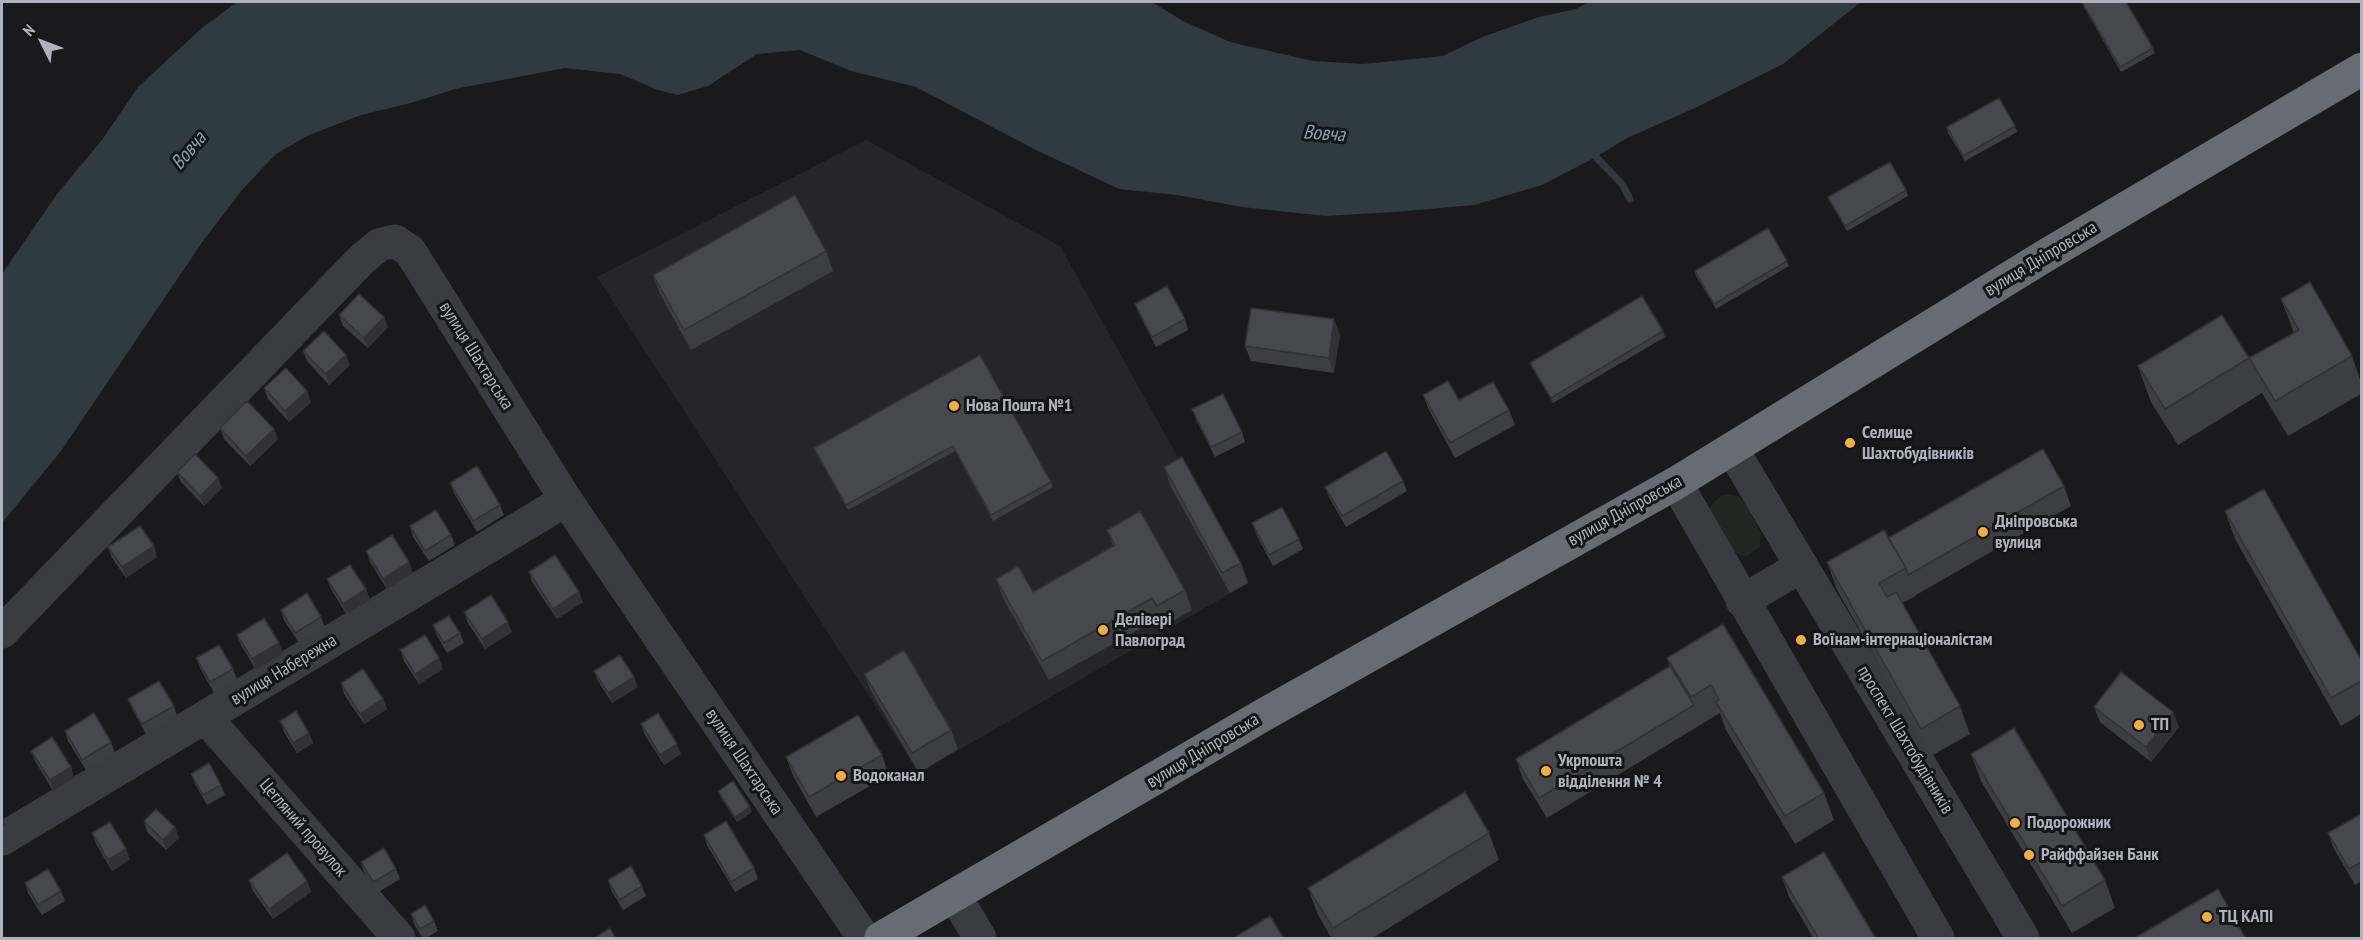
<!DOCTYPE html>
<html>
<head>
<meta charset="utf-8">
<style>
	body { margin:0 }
	#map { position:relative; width:2363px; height:940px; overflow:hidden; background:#1a1a1d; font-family:"PT Sans Narrow",sans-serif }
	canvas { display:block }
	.frame { position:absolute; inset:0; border:3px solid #adb2bc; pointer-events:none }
	.north { position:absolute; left:12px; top:12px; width:60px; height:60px; -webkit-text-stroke:4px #151518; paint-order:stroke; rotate:312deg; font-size:16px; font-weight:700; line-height:24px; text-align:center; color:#adb2bc }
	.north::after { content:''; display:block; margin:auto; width:21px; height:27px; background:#adb2bc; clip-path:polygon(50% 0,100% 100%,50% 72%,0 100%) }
</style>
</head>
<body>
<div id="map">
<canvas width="2363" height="940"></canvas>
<div class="frame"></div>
<div class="north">N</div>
</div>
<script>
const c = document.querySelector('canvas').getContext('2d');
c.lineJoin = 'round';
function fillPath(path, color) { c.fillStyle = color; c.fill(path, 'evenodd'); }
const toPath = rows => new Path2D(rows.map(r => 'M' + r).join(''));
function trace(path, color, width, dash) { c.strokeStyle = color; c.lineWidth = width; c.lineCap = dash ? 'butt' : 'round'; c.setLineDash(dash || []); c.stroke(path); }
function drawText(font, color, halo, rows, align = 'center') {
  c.font = font + ' "PT Sans Narrow",sans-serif'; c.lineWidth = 6; c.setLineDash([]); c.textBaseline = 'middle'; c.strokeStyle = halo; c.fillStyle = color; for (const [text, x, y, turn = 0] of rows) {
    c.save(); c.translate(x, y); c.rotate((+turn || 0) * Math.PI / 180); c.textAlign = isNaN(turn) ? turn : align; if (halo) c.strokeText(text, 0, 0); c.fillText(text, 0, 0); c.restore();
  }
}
fillPath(toPath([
	[866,140,1060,246,1248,583,919,773,597,277]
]), '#26262a');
fillPath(toPath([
	[1728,494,1739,497,1744,501,1761,533,1760,547,1747,556,1734,553,1709,510,1712,504,1722,495]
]), '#202821');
fillPath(toPath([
	[237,2,1152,2,1183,21,1230,42,1313,61,1363,64,1443,56,1482,37,1539,17,1576,9,1589,2,1861,2,1783,64,1695,108,1627,138,1596,157,1542,185,1474,205,1395,212,1325,216,1242,207,1177,195,1119,189,1036,150,916,87,851,71,800,50,757,54,708,86,678,95,658,90,620,74,565,68,455,89,411,103,361,115,309,135,276,154,242,190,203,241,61,451,2,523,2,274,57,194,102,140,138,87,203,27]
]), '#303a41');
trace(toPath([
	[1596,157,1622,184,1630,199]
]), '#303a41', 7);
trace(toPath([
	[1732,449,2023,938],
	[1676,483,1938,938],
	[1742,601,1802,566],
	[2,632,362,259,379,245,395,241,410,251,566,500,864,938],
	[206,718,399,938],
	[2,839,566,500],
	[955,896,980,938]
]), '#3b3c42', 33);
trace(toPath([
	[881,938,1265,714,1676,483,2048,254,2362,69]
]), '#676b73', 33);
fillPath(toPath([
	[2081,2,2126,2,2153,48,2155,53,2121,72],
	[2015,126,2017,132,1965,161,1948,133,1947,127],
	[1906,190,1908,196,1847,231,1830,202,1828,197],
	[826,251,833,271,691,350,660,294,653,275],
	[1787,261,1789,266,1716,309,1696,276,1695,271],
	[2281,299,2352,356,2361,382,2361,394,2288,436,2262,393,2178,445,2151,402,2138,366,2249,358,2294,333],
	[1135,304,1185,319,1188,330,1156,347,1139,314],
	[339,315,388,327,368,348,343,326],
	[1663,331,1665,337,1553,403,1532,368,1530,363],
	[1340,335,1334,373,1251,361,1245,346],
	[303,351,350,365,329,385,307,361],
	[980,355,1051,482,1053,487,993,521,955,451,848,510,816,453,814,448],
	[264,388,307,391,311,402,289,422,268,399],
	[1423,395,1459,400,1509,410,1515,425,1455,458,1429,410],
	[1192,409,1242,432,1245,442,1215,457,1196,420],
	[220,428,278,439,250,466,224,439],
	[1164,467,1241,563,1248,583,1230,593,1171,487],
	[177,472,222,488,204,506,181,482],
	[1403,481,1407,491,1346,527,1329,497,1325,487],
	[450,483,500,505,504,515,477,532,454,493],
	[2064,486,2071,506,1916,595,1915,593,1916,596,1902,603,1960,706,1970,734,1931,756,1837,590,1827,562],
	[2225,511,2361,660,2361,714,2341,726,2235,539],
	[1252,523,1299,539,1303,549,1273,566,1256,534],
	[410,526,451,535,455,545,429,561,413,537],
	[1107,530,1185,590,1192,610,1164,626,1159,618,1049,680,1003,598,996,579,1033,592,1113,546],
	[108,547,157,557,126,578,112,558],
	[366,551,409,562,413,573,387,589,370,562],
	[529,572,579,592,583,602,557,619,532,582],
	[327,579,366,589,370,600,346,614,331,589],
	[281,610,321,617,325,627,299,643,284,620],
	[464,612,512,632,485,649,468,623],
	[1723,624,1824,793,1834,820,1795,844,1726,730,1720,713,1547,818,1523,779,1516,759,1670,666,1667,658],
	[433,625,460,633,464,643,447,653,437,636],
	[237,635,283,653,256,670,241,645],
	[400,650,443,669,419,684,404,661],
	[196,658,233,669,237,679,214,693,200,668],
	[594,671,638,687,612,703,598,681],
	[864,674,951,730,958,749,919,773,872,693],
	[341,683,383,699,387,709,364,724,344,694],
	[128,699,174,706,177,716,146,734,132,709],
	[2094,707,2179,727,2151,762,2100,722],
	[280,721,309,733,313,743,297,753,284,732],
	[641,724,681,754,664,765,645,735],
	[65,731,111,742,115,753,86,770,68,741],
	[31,751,71,767,74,778,53,791,35,761],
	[1971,754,2105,880,2115,908,2072,933,1981,781],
	[882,755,889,775,816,817,793,776,786,757],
	[191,774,221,785,225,795,207,805,195,784],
	[718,791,750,807,752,812,737,822,720,796],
	[2361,814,2361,881,2355,885,2334,849,2328,833],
	[144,821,179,838,166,850,147,832],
	[92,833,130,859,112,871,96,844],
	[1489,833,1499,860,1371,939,1332,939,1318,915,1308,888],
	[704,835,754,868,758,879,735,892,707,845],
	[361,862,396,869,400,879,377,893,364,872],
	[1782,877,1876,939,1814,939,1789,897],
	[249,880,307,881,311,892,273,919,253,891],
	[608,880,642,886,646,896,623,910,611,890],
	[25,883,61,891,65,901,42,915,28,893],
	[411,914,434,921,438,931,425,939,423,939,414,924]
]), '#3d3e42');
fillPath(toPath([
	[384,317,388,327,368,348,364,338],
	[1334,319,1340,335,1334,373,1329,358],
	[346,355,350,365,329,385,326,374],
	[307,391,311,402,289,422,285,411],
	[274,429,278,439,250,466,246,456],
	[218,478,222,488,204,506,200,496],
	[154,546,157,557,126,578,122,567],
	[409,562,413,573,387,589,383,579],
	[366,589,370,600,346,614,343,604],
	[579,592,583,602,557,619,553,609],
	[508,622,512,632,485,649,482,639],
	[279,643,283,653,256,670,252,659],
	[439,658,443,669,419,684,415,674],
	[634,677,638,687,612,703,608,693],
	[383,699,387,709,364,724,360,714],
	[2173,712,2179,727,2151,762,2146,747],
	[309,733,313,743,297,753,293,743],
	[677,744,681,754,664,765,660,755],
	[71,767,74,778,53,791,50,780],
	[750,807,752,812,737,822,735,817],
	[2,814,6,825,2,828],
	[175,827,179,838,166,850,163,840],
	[126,849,130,859,112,871,108,860],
	[307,881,311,892,273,919,269,909]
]), '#323236');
const building = toPath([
	[2082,2,2126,2,2153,48,2120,67,2082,2],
	[1999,98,2015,126,1963,156,1947,127,1999,98],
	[1890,162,1906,190,1845,226,1828,197,1890,162],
	[795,195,826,251,684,330,653,275,795,195],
	[1768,228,1787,261,1714,304,1695,271,1768,228],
	[2310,282,2352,356,2275,401,2249,358,2299,330,2281,299,2310,282],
	[1167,286,1185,319,1152,337,1135,304,1167,286],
	[359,294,384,317,364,338,339,315,359,294],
	[1642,296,1663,331,1551,398,1530,363,1642,296],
	[1251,308,1334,319,1329,358,1245,346,1251,308],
	[2222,315,2249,358,2165,409,2138,366,2222,315],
	[324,331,346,355,326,374,303,351,324,331],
	[980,355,1051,482,991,515,953,446,846,505,814,448,980,355],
	[286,368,307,391,285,411,264,388,286,368],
	[1448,381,1459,400,1493,382,1509,410,1450,443,1423,395,1448,381],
	[1223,394,1242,432,1211,447,1192,409,1223,394],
	[247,401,274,429,246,456,220,428,247,401],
	[2043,449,2064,486,1908,575,1906,568,1888,538,2043,449],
	[1386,451,1403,481,1342,516,1325,487,1386,451],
	[195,454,218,478,200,496,177,472,195,454],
	[1182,457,1241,563,1222,573,1164,467,1182,457],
	[477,466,500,505,473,521,450,483,477,466],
	[2264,489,2361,660,2361,681,2331,698,2225,511,2264,489],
	[1282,507,1299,539,1269,555,1252,523,1282,507],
	[436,510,451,535,425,551,410,526,436,510],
	[1140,511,1185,590,1157,606,1152,598,1042,661,996,579,1018,566,1033,592,1115,545,1107,530,1140,511],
	[140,526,154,546,122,567,108,547,140,526],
	[1884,530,1906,568,1879,583,1887,597,1896,592,1960,706,1921,729,1827,562,1884,530],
	[392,535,409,562,383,579,366,551,392,535],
	[555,555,579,592,553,609,529,572,555,555],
	[350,565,366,589,343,604,327,579,350,565],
	[307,593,321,617,295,633,281,610,307,593],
	[491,595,508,622,482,639,464,612,491,595],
	[449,616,460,633,444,643,433,625,449,616],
	[264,618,279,643,252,659,237,635,264,618],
	[1723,624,1824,793,1785,816,1716,702,1719,700,1711,685,1691,697,1667,658,1723,624],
	[425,635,439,658,415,674,400,650,425,635],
	[219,645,233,669,210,682,196,658,219,645],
	[904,650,951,730,912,753,864,674,904,650],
	[620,655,634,677,608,693,594,671,620,655],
	[1670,666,1694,705,1539,798,1516,759,1670,666],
	[363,669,383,699,360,714,341,683,363,669],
	[2121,672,2173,712,2146,747,2094,707,2121,672],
	[159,681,174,706,142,724,128,699,159,681],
	[296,711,309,733,293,743,280,721,296,711],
	[94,713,111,742,82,760,65,731,94,713],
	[658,713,677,744,660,755,641,724,658,713],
	[858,715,882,755,809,797,786,757,858,715],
	[2014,728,2105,880,2062,906,1971,754,2014,728],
	[52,737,71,767,50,780,31,751,52,737],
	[209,763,221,785,203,795,191,774,209,763],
	[733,781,750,807,735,817,718,791,733,781],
	[1465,792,1489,833,1333,928,1308,888,1465,792],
	[156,809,175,827,163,840,144,821,156,809],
	[2361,814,2361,862,2349,869,2328,833,2361,814],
	[726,821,754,868,731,882,704,835,726,821],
	[110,822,126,849,108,860,92,833,110,822],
	[384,848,396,869,373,882,361,862,384,848],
	[1824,852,1876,939,1819,939,1782,877,1824,852],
	[287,853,307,881,269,909,249,880,287,853],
	[631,866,642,886,619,900,608,880,631,866],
	[48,869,61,891,38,905,25,883,48,869],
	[2218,889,2246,939,2133,939,2218,889],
	[425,905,434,921,420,929,411,914,425,905],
	[1270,916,1284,939,1232,939,1270,916],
	[610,928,616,939,593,939,610,928]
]);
fillPath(building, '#47484d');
trace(building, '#323236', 1.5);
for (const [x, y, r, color] of [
	[954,406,6,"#f3af3c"],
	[1850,443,6,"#f3af3c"],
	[1983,532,6,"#f3af3c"],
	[1103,630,6,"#f3af3c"],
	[1801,640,6,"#f3af3c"],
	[2139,725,6,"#f3af3c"],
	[1546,771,6,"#f3af3c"],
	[841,776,6,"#f3af3c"],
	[2015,823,6,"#f3af3c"],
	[2029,855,6,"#f3af3c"],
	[2207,917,6,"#f3af3c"]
]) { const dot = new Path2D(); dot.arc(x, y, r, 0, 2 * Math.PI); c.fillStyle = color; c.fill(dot); trace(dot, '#151518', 2); }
drawText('18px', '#adb2bc', '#151518', [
	["вулиця Дніпровська",2041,259,-31],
	["вулиця Шахтарська",476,356,58],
	["вулиця Дніпровська",1625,511,-29],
	["вулиця Набережна",284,670,-31],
	["проспект Шахтобудівників",1905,740,59],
	["вулиця Дніпровська",1203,751,-31],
	["вулиця Шахтарська",744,762,56],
	["Цегляний провулок",303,828,49]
]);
drawText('bold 18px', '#adb2bc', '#151518', [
	["Нова Пошта №1",966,406],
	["Селище",1862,433],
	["Шахтобудівників",1862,454],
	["Дніпровська",1995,522],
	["вулиця",1995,543],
	["Делівері",1115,620],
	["Павлоград",1115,641],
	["Воїнам-інтернаціоналістам",1813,640],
	["ТП",2151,725],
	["Укрпошта",1558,761],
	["відділення № 4",1558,782],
	["Водоканал",853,776],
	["Подорожник",2027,823],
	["Райффайзен Банк",2041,855],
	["ТЦ КАПІ",2219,917]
], 'left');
drawText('italic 20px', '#85a1b6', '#151518', [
	["Вовча",1324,134,4],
	["Вовча",189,151,-50]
]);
</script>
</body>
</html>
